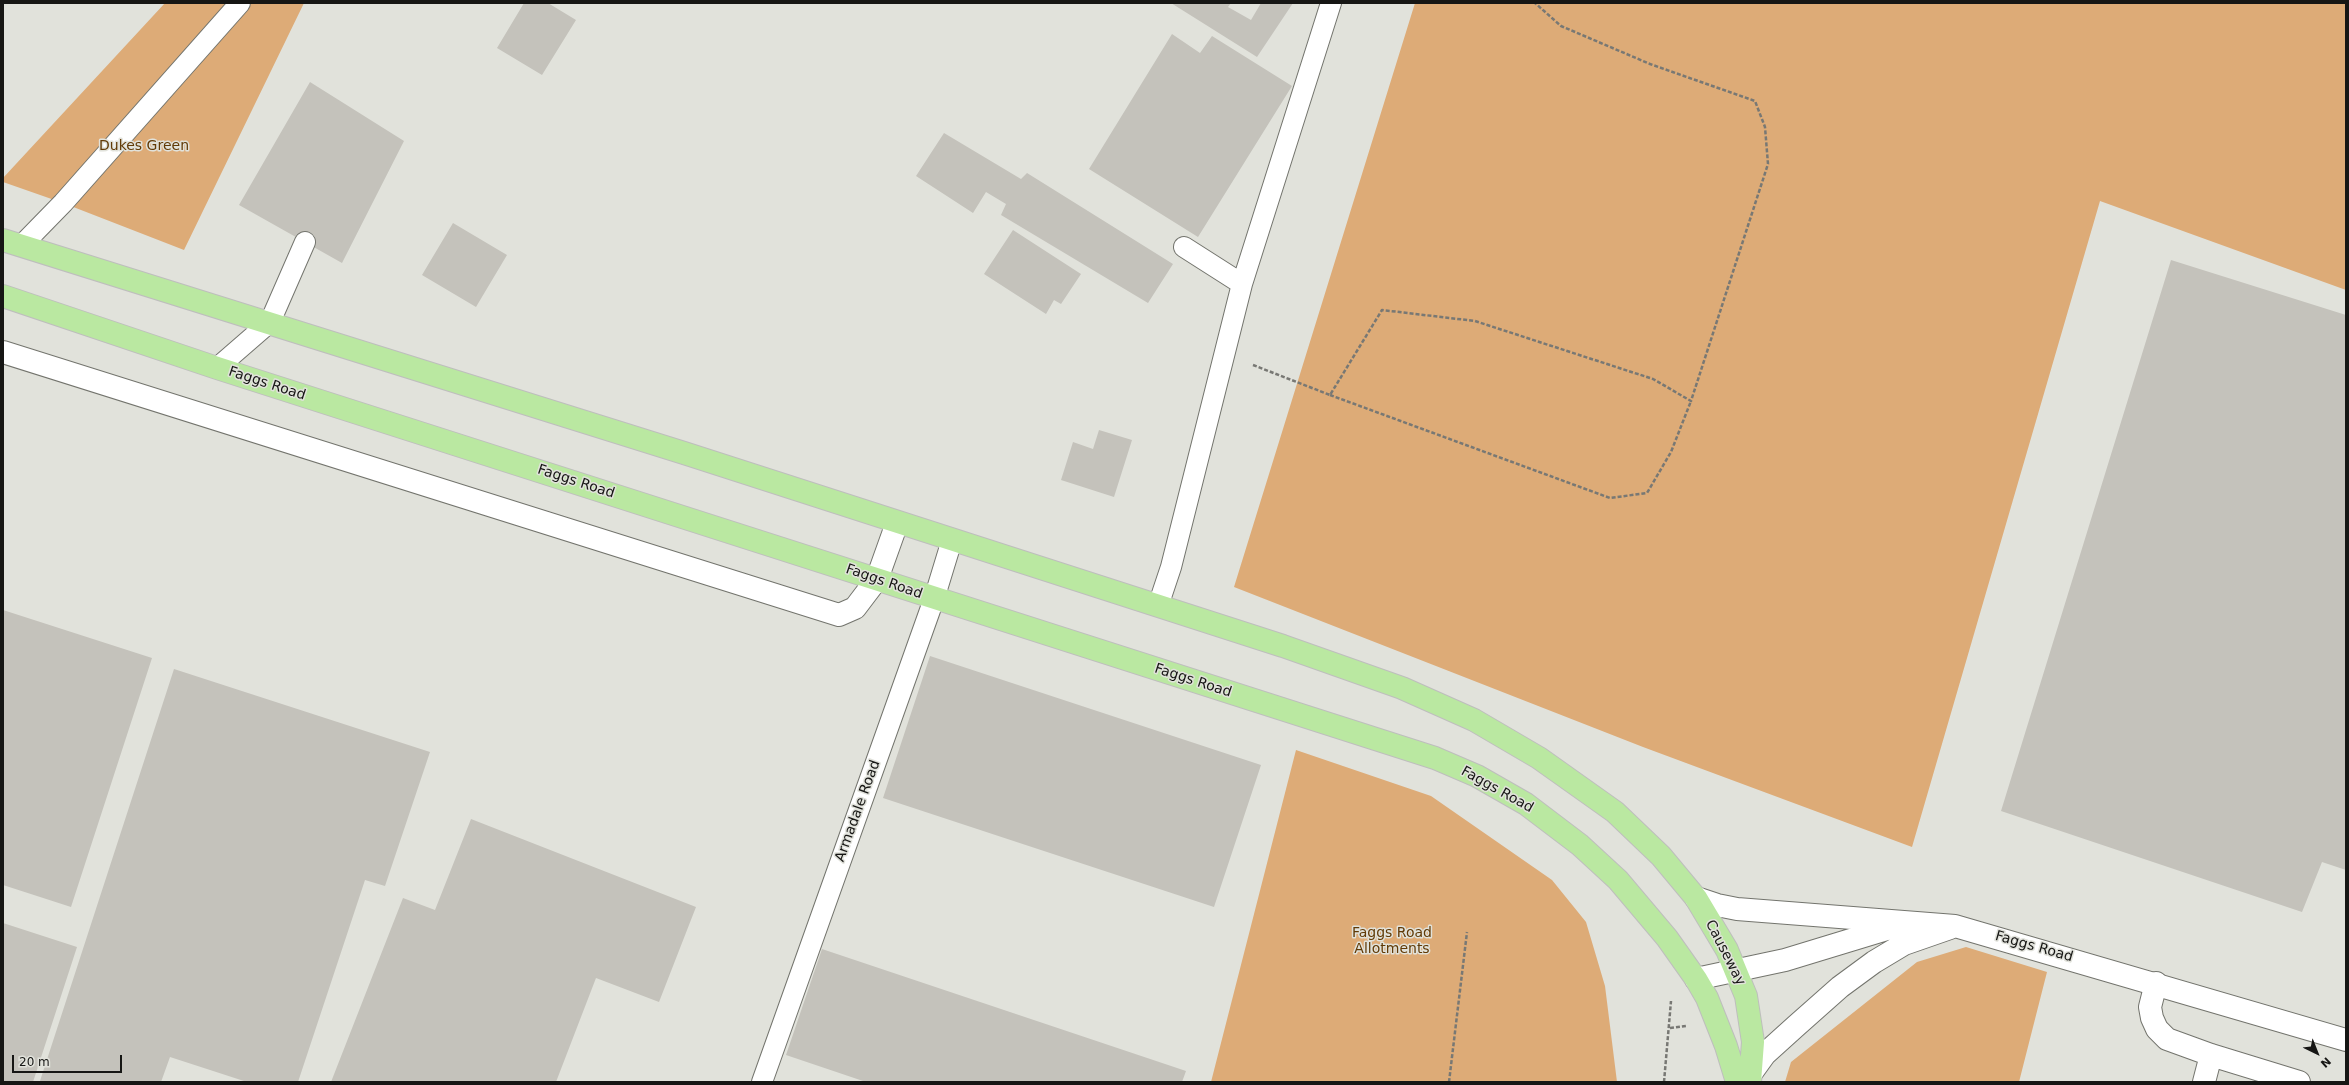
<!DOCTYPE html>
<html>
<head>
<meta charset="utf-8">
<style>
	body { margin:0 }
	#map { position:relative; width:2349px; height:1085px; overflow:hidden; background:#e1e2db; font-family:"DejaVu Sans",sans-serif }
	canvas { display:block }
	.frame { position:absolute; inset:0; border:4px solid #161614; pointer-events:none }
	.north { position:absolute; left:2297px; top:1033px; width:40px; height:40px; -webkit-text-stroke:3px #e1e2db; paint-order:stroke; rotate:137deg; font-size:11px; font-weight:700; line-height:16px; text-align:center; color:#161614 }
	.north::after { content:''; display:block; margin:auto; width:14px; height:18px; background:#161614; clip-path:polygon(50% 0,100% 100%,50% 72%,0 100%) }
	.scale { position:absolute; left:12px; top:1055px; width:110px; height:18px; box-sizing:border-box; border:2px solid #161614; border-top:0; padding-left:5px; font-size:12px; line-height:14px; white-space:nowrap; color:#161614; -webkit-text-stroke:3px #e1e2db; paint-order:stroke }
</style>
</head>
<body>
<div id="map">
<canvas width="2349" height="1085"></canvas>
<div class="frame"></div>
<div class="north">N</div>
<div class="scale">20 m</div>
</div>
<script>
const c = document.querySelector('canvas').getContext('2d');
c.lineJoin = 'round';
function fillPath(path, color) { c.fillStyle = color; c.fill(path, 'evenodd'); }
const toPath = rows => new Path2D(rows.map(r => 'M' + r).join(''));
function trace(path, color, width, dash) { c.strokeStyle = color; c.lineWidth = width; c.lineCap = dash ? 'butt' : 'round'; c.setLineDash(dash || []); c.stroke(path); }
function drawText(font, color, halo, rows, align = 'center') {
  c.font = font + ' "DejaVu Sans",sans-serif'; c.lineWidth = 3; c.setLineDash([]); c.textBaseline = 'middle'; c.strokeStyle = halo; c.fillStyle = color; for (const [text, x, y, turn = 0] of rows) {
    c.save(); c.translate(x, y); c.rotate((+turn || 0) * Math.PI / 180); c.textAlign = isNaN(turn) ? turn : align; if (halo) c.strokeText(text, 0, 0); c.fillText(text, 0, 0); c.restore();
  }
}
fillPath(toPath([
	[165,3,304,3,184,250,63,203,3,182,3,178],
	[1415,3,2346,3,2346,290,2100,201,1912,847,1643,747,1234,587],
	[1296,750,1431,796,1552,880,1586,922,1605,986,1617,1082,1211,1082],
	[1966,947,2047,972,2019,1082,1785,1082,1791,1062,1917,962]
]), '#ddab77');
fillPath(toPath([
	[524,3,548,3,576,20,542,75,497,48],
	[1171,3,1231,3,1228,7,1251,20,1261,3,1293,3,1257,57],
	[1172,34,1200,53,1212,36,1292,86,1198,237,1089,169],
	[310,82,404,141,342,263,239,205],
	[944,133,1021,179,1027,173,1173,264,1148,303,1001,215,1006,204,986,192,973,213,916,176],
	[453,223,507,255,476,307,422,275],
	[1013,230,1081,274,1061,304,1054,300,1046,314,984,274],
	[2171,260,2346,315,2346,870,2322,862,2302,912,2001,811],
	[1099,430,1132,440,1114,497,1061,480,1073,442,1093,449],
	[3,610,152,658,71,907,3,885],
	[930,656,1261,765,1214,907,883,798],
	[174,669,430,752,385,886,365,880,298,1082,247,1082,170,1057,161,1082,43,1082,40,1081],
	[471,819,696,907,659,1002,596,978,556,1082,331,1082,403,898,435,910],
	[3,923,77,947,33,1082,3,1082],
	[822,949,1186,1071,1182,1082,866,1082,786,1055]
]), '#c4c2bb');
const service = toPath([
	[21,246,63,203,240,3],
	[1184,247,1242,284],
	[217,368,270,322,305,242],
	[1158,606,1171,567,1242,284,1331,3],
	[762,1082,934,599,952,540]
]);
const minor = toPath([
	[3,352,839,615,855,608,877,579,897,523],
	[2156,983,2150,1007,2152,1018,2157,1029,2167,1039,2211,1055,2299,1082],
	[2204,1082,2211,1055]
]);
const tertiary = toPath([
	[1696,898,1717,905,1737,909,1955,926,2346,1040],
	[1696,979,1785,960,1900,925],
	[1752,1072,1765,1054,1796,1026,1840,987,1874,962,1904,944,1950,928]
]);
const primary = toPath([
	[3,240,684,453,1283,646,1402,688,1474,720,1539,758,1615,812,1661,856,1696,898,1727,950,1746,996,1753,1042,1750,1082],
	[3,296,217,368,1435,758,1477,776,1526,804,1580,845,1618,880,1667,938,1696,979,1707,998,1726,1046,1737,1082]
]);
trace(service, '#73746d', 22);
trace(minor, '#73746d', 24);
trace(tertiary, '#73746d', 24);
trace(primary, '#bebebd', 24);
trace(toPath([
	[1253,365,1330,395,1382,310,1475,321,1653,379,1691,401,1768,164,1765,127,1755,101,1650,64,1561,26,1535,3],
	[1330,395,1610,498,1647,493,1671,452,1691,401],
	[1670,1028,1686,1026],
	[1449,1082,1467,932],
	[1664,1082,1671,1001]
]), '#787874', 2.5, [4, 2]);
trace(service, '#fff', 20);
trace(minor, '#fff', 22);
trace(tertiary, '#fff', 22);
trace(primary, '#bae8a1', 22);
drawText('14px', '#613a06', '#e1e2db', [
	["Dukes Green",144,146],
	["Faggs Road",1392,933],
	["Allotments",1392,949]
]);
drawText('14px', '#161614', '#e1e2db', [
	["Faggs Road",267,384,18],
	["Faggs Road",576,482,18],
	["Faggs Road",884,582,19],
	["Faggs Road",1193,681,18],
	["Faggs Road",1497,790,29],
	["Armadale Road",858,811,-70],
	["Faggs Road",2034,947,16],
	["Causeway",1725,953,63]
]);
</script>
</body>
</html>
